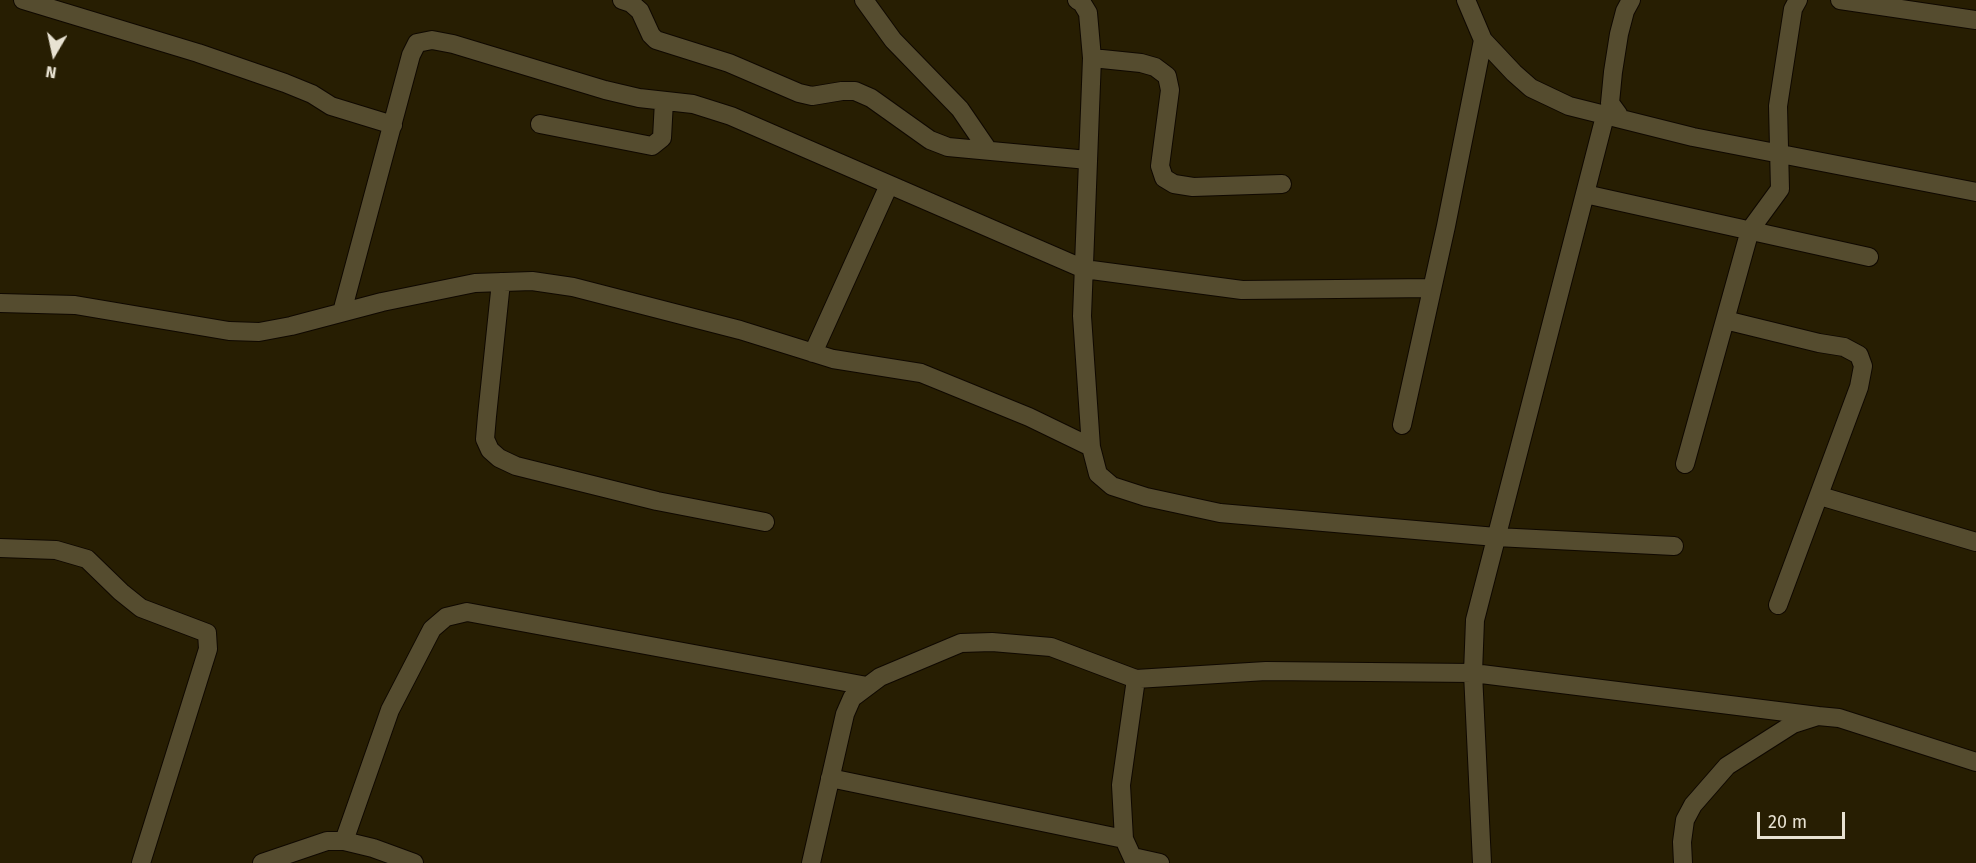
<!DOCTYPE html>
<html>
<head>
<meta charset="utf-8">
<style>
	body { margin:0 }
	#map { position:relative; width:1976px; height:863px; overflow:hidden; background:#271e02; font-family:"Fira Sans",sans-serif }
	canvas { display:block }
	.north { position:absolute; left:24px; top:24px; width:60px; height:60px; -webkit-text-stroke:4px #271e02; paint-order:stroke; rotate:189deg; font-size:16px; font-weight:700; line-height:24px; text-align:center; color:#e8e2d2 }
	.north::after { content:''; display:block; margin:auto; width:21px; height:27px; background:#e8e2d2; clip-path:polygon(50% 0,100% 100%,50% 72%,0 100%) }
	.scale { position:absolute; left:1757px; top:812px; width:88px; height:27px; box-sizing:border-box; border:3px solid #e8e2d2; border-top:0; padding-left:8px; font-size:18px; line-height:21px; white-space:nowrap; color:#e8e2d2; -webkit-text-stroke:4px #271e02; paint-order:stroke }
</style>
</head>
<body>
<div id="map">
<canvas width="1976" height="863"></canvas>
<div class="north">N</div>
<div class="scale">20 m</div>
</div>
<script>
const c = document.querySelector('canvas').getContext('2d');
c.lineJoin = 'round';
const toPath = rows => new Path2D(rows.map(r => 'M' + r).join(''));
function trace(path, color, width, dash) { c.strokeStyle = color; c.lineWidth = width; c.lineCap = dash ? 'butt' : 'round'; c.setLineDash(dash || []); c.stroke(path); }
const street = toPath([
	[23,0,198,53,285,83,312,94,331,106,393,125],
	[622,0,631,3,640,11,651,35,656,40,729,63,799,93,812,96,842,91,855,91,871,98,930,140,948,147,1088,160],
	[864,0,893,40,960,109,988,150],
	[1077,0,1082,3,1088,13,1092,58,1082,316,1091,447,1098,474,1112,486,1146,497,1220,513,1496,537,1674,546],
	[1466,0,1483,40,1514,73,1531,88,1569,106,1693,137,1976,192],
	[1840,0,1976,20],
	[1092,58,1141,63,1155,67,1167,76,1170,90,1160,166,1164,178,1174,184,1193,187,1282,184],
	[540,124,652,146,662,138,664,101],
	[1585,194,1869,257],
	[501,282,487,416,485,439,490,450,499,458,516,466,657,501,765,522],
	[0,303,75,305,229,331,259,332,291,326,382,302,475,283,532,281,573,287,740,330,833,359,921,373,1029,417,1091,447],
	[342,312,411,55,417,43,432,40,453,44,605,90,639,98,693,104,731,116,1084,269,1242,290,1432,288],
	[1725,320,1819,343,1844,347,1859,355,1863,366,1859,387,1778,605],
	[813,353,889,185],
	[1402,425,1446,226,1483,40],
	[1685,464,1750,230,1780,189,1778,106,1793,9,1798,0],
	[1820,496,1976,542],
	[0,548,56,550,87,559,121,592,141,608,207,633,208,649,141,863],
	[830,778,1124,839],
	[344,841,390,710,432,629,446,617,467,612,867,686],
	[1133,857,1160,863],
	[262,863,327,841,344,841,373,848,414,863],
	[811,863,845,714,852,698,880,677,961,643,992,642,1051,647,1136,679,1266,671,1473,673,1818,716],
	[1135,863,1124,839,1121,785,1136,679],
	[1482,863,1473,673,1475,620,1605,116,1618,114,1610,103,1613,72,1619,34,1625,11,1631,0],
	[1683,863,1682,842,1685,820,1693,805,1727,766,1793,724,1818,716,1839,718,1976,762]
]);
trace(street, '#0f0800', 20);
trace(street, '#554c2f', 18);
</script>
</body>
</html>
